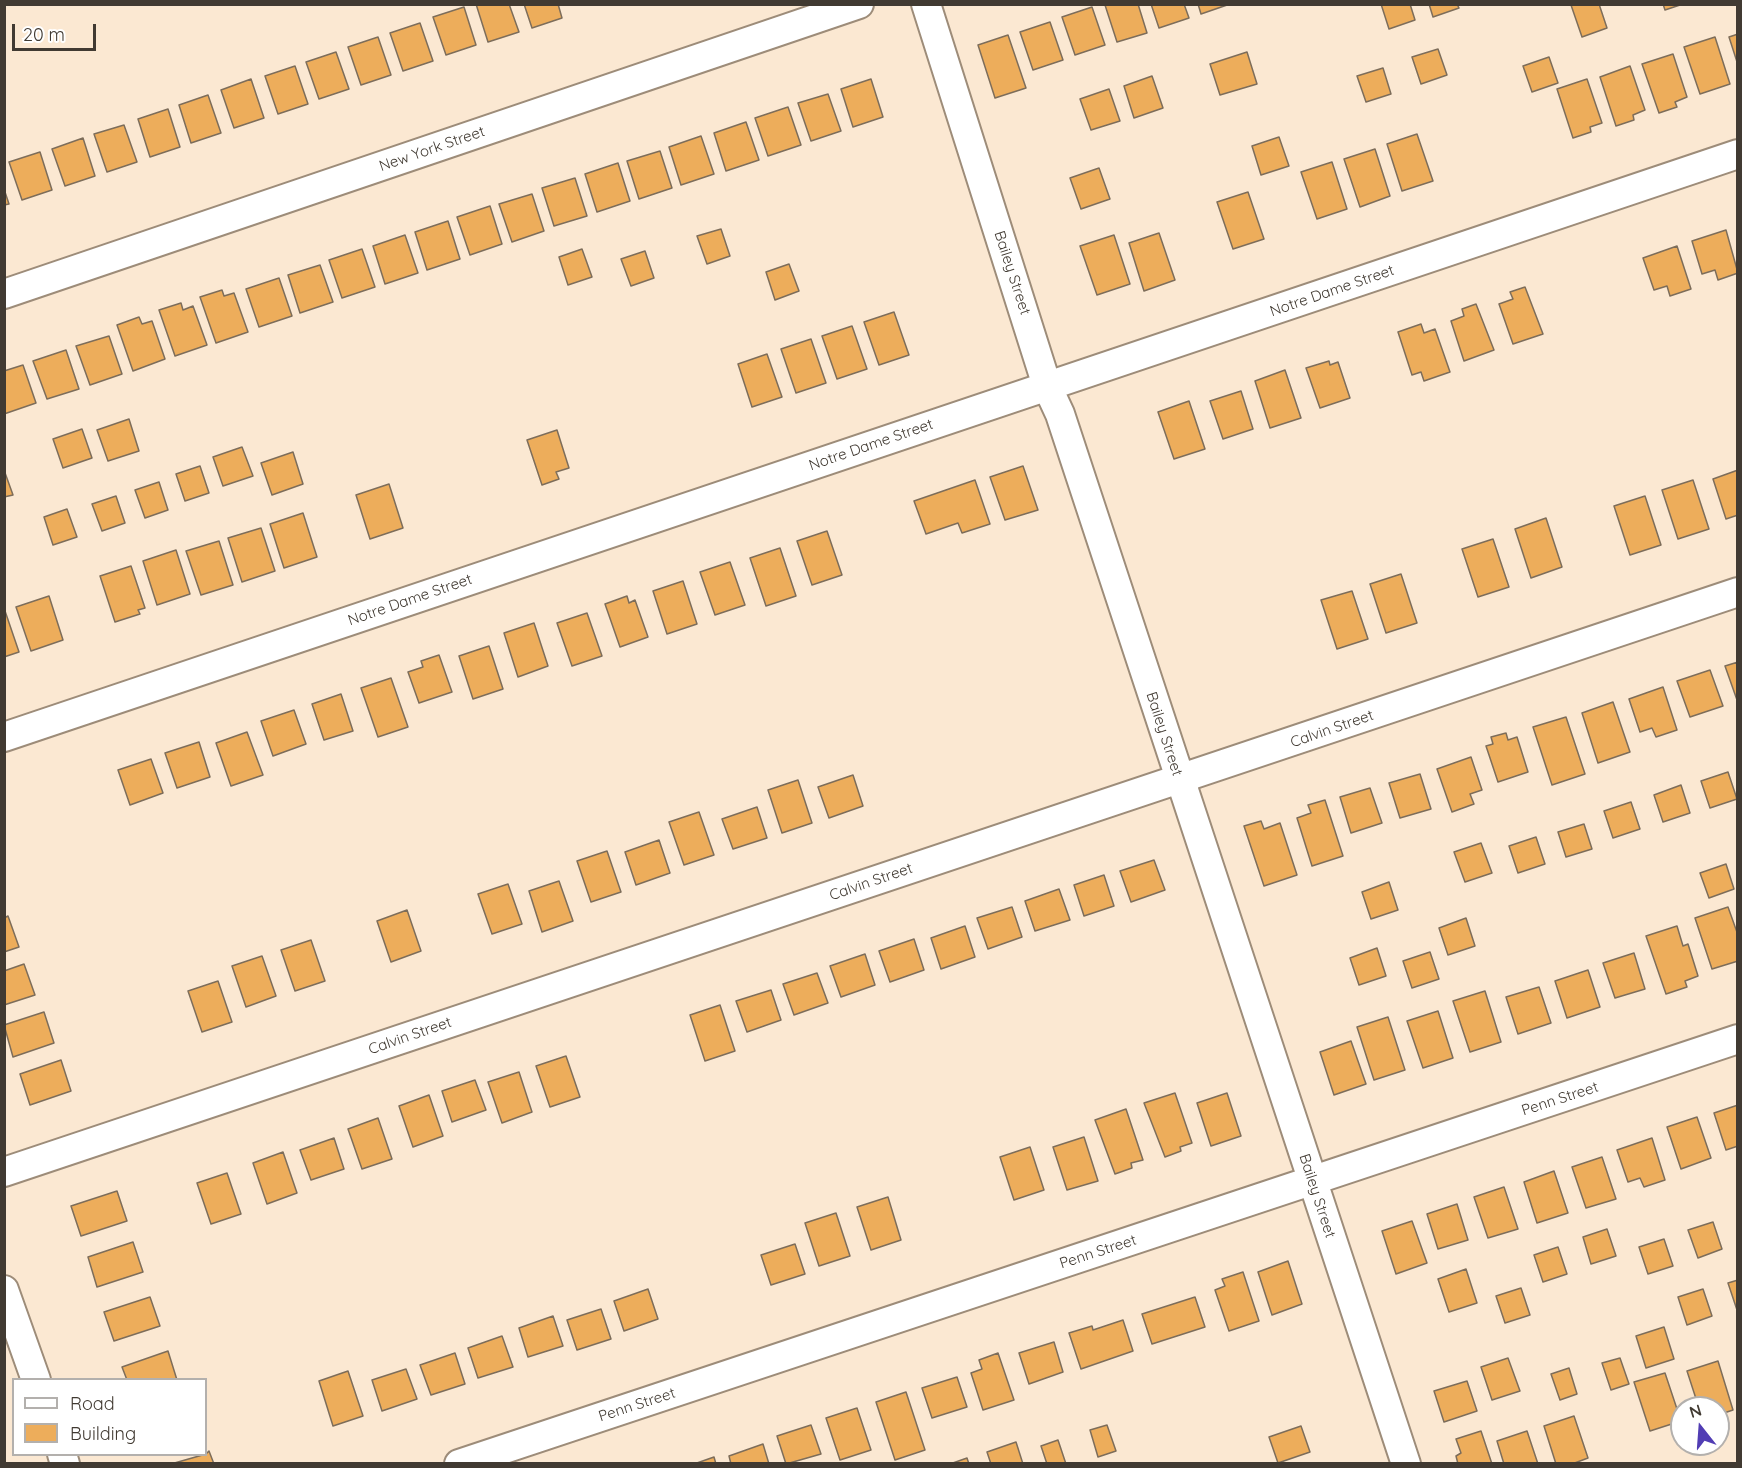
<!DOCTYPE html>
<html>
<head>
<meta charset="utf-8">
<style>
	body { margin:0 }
	#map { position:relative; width:1742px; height:1468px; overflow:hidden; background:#fbe8d2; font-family:Quicksand,sans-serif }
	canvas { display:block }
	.frame { position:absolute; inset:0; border:6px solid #413a32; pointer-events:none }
	.legend { position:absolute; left:12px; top:1378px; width:195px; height:78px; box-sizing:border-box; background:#fff; border:2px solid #b3b0ad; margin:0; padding:8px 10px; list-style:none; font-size:18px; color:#413a32 }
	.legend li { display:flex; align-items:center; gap:12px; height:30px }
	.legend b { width:30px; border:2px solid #b3b0ad }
	.north { position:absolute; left:1670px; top:1396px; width:60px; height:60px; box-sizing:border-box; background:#fff; border:2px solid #b3b0ad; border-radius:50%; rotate:343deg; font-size:16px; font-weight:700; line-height:24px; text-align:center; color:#413a32 }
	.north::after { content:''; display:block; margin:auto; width:21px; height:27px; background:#513db4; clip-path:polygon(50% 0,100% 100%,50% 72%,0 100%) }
	.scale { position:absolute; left:12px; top:24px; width:84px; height:27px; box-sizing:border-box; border:3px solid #413a32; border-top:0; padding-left:8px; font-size:18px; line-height:21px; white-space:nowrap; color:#413a32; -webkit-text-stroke:4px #fff; paint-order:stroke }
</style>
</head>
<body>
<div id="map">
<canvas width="1742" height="1468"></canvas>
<div class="frame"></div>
<ul class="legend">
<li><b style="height:8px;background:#fff"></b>Road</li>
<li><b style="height:16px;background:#edad5b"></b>Building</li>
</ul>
<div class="north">N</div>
<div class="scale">20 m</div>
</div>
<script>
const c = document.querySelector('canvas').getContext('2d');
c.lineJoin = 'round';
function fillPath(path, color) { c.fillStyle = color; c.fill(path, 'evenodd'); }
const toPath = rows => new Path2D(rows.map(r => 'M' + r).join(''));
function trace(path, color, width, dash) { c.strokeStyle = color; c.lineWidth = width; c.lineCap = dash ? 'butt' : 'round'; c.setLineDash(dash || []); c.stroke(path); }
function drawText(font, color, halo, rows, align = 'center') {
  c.font = font + ' Quicksand,sans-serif'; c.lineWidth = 4.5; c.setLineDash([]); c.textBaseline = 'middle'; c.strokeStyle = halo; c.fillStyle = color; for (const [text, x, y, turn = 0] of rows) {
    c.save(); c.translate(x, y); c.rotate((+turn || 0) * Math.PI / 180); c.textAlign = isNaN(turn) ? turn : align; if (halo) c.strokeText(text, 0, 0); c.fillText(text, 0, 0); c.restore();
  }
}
const building = toPath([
	[476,4,509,4,519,32,488,42,476,4],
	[524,4,558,4,562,18,532,28,524,4],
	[1138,4,1147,33,1117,42,1105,5,1138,4],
	[1151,4,1184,4,1189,18,1159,28,1151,4],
	[1198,4,1230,4,1201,14,1198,4],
	[1381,4,1410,4,1415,20,1389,29,1381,4],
	[1429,4,1457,4,1459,8,1433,17,1429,4],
	[1599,4,1607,28,1582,37,1571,5,1599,4],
	[1663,4,1683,4,1665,10,1663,4],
	[464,7,476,45,446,55,433,17,464,7],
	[1092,7,1105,45,1075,55,1062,17,1092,7],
	[1050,22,1063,60,1033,70,1020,32,1050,22],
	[420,23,433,61,403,71,390,33,420,23],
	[1738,34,1738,65,1729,37,1738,34],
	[1008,35,1026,88,995,98,978,45,1008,35],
	[378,37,391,75,361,85,348,47,378,37],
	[1715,37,1730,84,1700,94,1684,47,1715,37],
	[1438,49,1447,75,1421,84,1412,57,1438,49],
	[336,52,349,89,319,99,306,62,336,52],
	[1247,52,1257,84,1220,95,1210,64,1247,52],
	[1673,54,1687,97,1675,102,1677,107,1659,113,1642,64,1673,54],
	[1549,57,1558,83,1532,92,1523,66,1549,57],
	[295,66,308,104,278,114,265,76,295,66],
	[1630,66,1645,110,1633,115,1634,120,1616,126,1600,77,1630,66],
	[1383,68,1391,94,1366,102,1357,76,1383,68],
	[1152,76,1163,108,1134,118,1124,86,1152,76],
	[251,79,264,118,234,128,221,90,251,79],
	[871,79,883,117,853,127,841,89,871,79],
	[1587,79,1602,123,1590,127,1591,132,1573,138,1557,89,1587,79],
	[1109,89,1120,121,1091,130,1080,99,1109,89],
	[828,94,841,131,811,141,798,103,828,94],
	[208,95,221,133,191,143,179,105,208,95],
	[788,107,801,145,768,156,755,118,788,107],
	[168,109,180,147,150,157,138,119,168,109],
	[746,122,759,160,726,171,714,133,746,122],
	[124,125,137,162,107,172,94,134,124,125],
	[1417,134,1433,181,1402,191,1387,144,1417,134],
	[701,136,714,174,681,185,669,147,701,136],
	[1279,137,1289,166,1261,175,1252,146,1279,137],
	[83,138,95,176,65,186,52,149,83,138],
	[1375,149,1390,196,1360,207,1344,159,1375,149],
	[660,151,672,188,639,199,627,161,660,151],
	[40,152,52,190,22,200,9,162,40,152],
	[1332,162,1347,209,1317,219,1301,172,1332,162],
	[618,163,630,201,597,212,585,174,618,163],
	[1099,168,1110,199,1081,209,1070,178,1099,168],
	[575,178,587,216,554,226,542,188,575,178],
	[4,189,9,204,4,205,4,189],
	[1248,192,1264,239,1233,249,1217,202,1248,192],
	[532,194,544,231,512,242,499,204,532,194],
	[490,206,502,244,470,255,457,217,490,206],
	[448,221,460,259,427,270,415,232,448,221],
	[721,229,730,256,707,264,697,236,721,229],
	[1726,230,1738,273,1718,280,1715,270,1702,274,1692,241,1726,230],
	[1159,233,1175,280,1144,291,1129,243,1159,233],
	[405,235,418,273,385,284,373,246,405,235],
	[1114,235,1130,284,1097,295,1080,246,1114,235],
	[1677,246,1691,289,1670,296,1667,286,1654,290,1643,258,1677,246],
	[362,249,375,287,342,298,329,260,362,249],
	[582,249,592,277,568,285,559,257,582,249],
	[645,251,654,278,631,286,621,259,645,251],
	[789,264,799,291,775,300,766,272,789,264],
	[320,265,333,302,300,313,288,275,320,265],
	[279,278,292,316,259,327,246,289,279,278],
	[1525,287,1543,334,1513,344,1499,304,1513,299,1510,292,1525,287],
	[222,290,224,296,234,293,248,332,216,343,200,297,222,290],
	[181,303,183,310,193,306,207,345,175,356,159,310,181,303],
	[1476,304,1494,350,1464,361,1451,321,1464,316,1462,309,1476,304],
	[894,312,909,355,879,365,864,322,894,312],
	[139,317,142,324,152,321,165,359,133,371,117,325,139,317],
	[1421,324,1424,333,1435,329,1450,372,1424,381,1421,372,1412,375,1398,332,1421,324],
	[852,326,867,369,837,379,822,336,852,326],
	[109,336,122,374,90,385,76,346,109,336],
	[811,339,826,383,796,393,781,349,811,339],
	[66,350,79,389,47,399,33,361,66,350],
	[767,354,782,397,752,407,738,364,767,354],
	[1329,361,1330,365,1338,362,1350,398,1320,408,1306,368,1329,361],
	[23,365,36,403,4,414,4,371,23,365],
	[1285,370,1301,418,1270,428,1255,381,1285,370],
	[1241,391,1253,429,1223,439,1210,401,1241,391],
	[1189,401,1205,449,1174,459,1158,412,1189,401],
	[129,419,139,451,108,461,97,430,129,419],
	[82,429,92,458,63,468,53,439,82,429],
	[557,430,569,468,556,472,559,479,542,485,527,440,557,430],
	[242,447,253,476,223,486,213,457,242,447],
	[293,452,303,484,272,495,261,463,293,452],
	[200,466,209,493,185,501,176,474,200,466],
	[1023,466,1038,510,1005,520,990,477,1023,466],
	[4,470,13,495,4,497,4,470],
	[1738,470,1738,515,1726,519,1713,479,1738,470],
	[975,480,990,524,962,533,958,523,926,534,914,501,975,480],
	[1693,480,1709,529,1678,539,1662,490,1693,480],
	[159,482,168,510,145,518,135,490,159,482],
	[389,484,403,528,370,539,356,495,389,484],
	[116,496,125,523,102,531,92,504,116,496],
	[1645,496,1661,545,1630,555,1614,506,1645,496],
	[67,509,77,537,53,545,44,517,67,509],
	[303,513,317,557,284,568,270,524,303,513],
	[1546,518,1562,567,1531,578,1515,529,1546,518],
	[261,528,275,571,242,582,228,538,261,528],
	[827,531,842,575,812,585,797,541,827,531],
	[1493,539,1509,587,1478,597,1462,549,1493,539],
	[219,541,233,585,201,595,186,551,219,541],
	[780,548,796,596,766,606,750,558,780,548],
	[176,550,190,594,157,605,143,561,176,550],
	[730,562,745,605,715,615,700,572,730,562],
	[131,566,145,608,138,610,140,614,115,622,100,576,131,566],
	[1401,574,1417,623,1386,633,1370,584,1401,574],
	[683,581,697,624,667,634,653,591,683,581],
	[1352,591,1368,639,1337,649,1321,600,1352,591],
	[49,596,63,640,31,651,16,607,49,596],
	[627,596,629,603,635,600,648,637,620,647,605,604,627,596],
	[4,608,19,652,4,657,4,608],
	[587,613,602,656,572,666,557,623,587,613],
	[534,623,548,666,518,677,504,633,534,623],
	[489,646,503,689,473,699,459,656,489,646],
	[439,655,452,692,419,703,408,672,423,667,421,661,439,655],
	[1738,662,1738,699,1737,700,1725,666,1738,662],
	[1710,670,1723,706,1690,717,1677,681,1710,670],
	[391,678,408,727,378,737,361,688,391,678],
	[1663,687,1677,730,1656,737,1652,728,1640,732,1629,699,1663,687],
	[341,694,353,731,324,740,312,704,341,694],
	[1613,702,1630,752,1598,763,1582,713,1613,702],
	[294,710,306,744,273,756,261,721,294,710],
	[1566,717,1585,774,1552,785,1533,727,1566,717],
	[247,732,263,775,231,786,216,743,247,732],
	[1506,733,1508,740,1517,737,1528,772,1498,782,1486,746,1493,744,1491,737,1506,733],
	[199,742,210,777,177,788,165,753,199,742],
	[1471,757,1482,790,1470,794,1474,804,1452,812,1437,769,1471,757],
	[151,759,163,793,130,805,118,770,151,759],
	[1728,772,1737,799,1710,808,1701,781,1728,772],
	[1420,774,1431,809,1400,818,1389,783,1420,774],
	[853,775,863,806,829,818,818,787,853,775],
	[798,780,812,823,782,833,768,790,798,780],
	[1681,785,1690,813,1663,822,1654,795,1681,785],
	[1370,788,1382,823,1351,833,1340,797,1370,788],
	[1325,800,1343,856,1312,866,1297,818,1311,813,1308,805,1325,800],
	[1631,802,1640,829,1613,838,1604,811,1631,802],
	[757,807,767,838,733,849,722,819,757,807],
	[699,812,714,855,684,865,669,822,699,812],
	[1261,821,1264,829,1280,823,1297,875,1264,886,1244,826,1261,821],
	[1584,824,1592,849,1566,857,1558,832,1584,824],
	[1536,837,1545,864,1518,873,1509,846,1536,837],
	[659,840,670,873,636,885,625,852,659,840],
	[1481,843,1492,873,1465,882,1454,852,1481,843],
	[607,851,621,892,591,902,577,861,607,851],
	[1154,860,1165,890,1131,902,1120,871,1154,860],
	[1726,864,1734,889,1709,898,1700,873,1726,864],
	[1104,875,1114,906,1084,916,1074,885,1104,875],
	[559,881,573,921,542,932,529,891,559,881],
	[1389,882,1398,910,1371,919,1362,892,1389,882],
	[508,884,522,924,492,934,478,894,508,884],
	[1059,889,1070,920,1035,931,1025,901,1059,889],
	[1012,907,1022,937,988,949,977,918,1012,907],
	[1728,907,1738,935,1738,961,1712,969,1695,918,1728,907],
	[407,910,421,951,391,962,377,921,407,910],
	[8,916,19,947,4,952,4,918,8,916],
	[1466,918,1475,946,1448,955,1439,928,1466,918],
	[965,926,975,957,941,969,931,938,965,926],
	[1677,926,1683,946,1688,944,1698,976,1685,981,1687,987,1666,994,1646,936,1677,926],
	[914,939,924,970,890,982,879,951,914,939],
	[311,940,325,981,295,991,281,950,311,940],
	[1377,948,1386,976,1359,985,1350,958,1377,948],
	[1430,952,1439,979,1412,988,1403,961,1430,952],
	[1634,953,1645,989,1615,998,1603,963,1634,953],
	[865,954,875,985,841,997,830,966,865,954],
	[262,956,276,996,246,1007,232,966,262,956],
	[24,964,35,995,4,1005,4,971,24,964],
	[1588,970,1600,1007,1567,1018,1555,981,1588,970],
	[817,973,828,1003,794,1015,783,984,817,973],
	[218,981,232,1022,202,1032,188,991,218,981],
	[1539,987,1551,1023,1518,1034,1506,997,1539,987],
	[771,990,781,1020,747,1032,736,1001,771,990],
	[1485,991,1501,1042,1470,1052,1453,1001,1485,991],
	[720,1005,735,1051,705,1061,690,1015,720,1005],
	[1438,1011,1453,1058,1423,1068,1407,1021,1438,1011],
	[44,1012,54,1043,13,1057,4,1025,44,1012],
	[1388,1017,1405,1070,1374,1080,1357,1027,1388,1017],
	[1351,1041,1366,1084,1334,1095,1320,1052,1351,1041],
	[566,1056,580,1097,550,1107,536,1066,566,1056],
	[61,1060,71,1091,30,1105,20,1074,61,1060],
	[519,1072,532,1112,502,1123,488,1082,519,1072],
	[475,1080,486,1110,452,1122,442,1091,475,1080],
	[1175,1093,1192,1143,1180,1147,1181,1151,1165,1157,1144,1103,1175,1093],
	[1227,1093,1241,1136,1211,1146,1197,1103,1227,1093],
	[429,1095,443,1136,413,1147,399,1106,429,1095],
	[1738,1105,1738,1146,1726,1150,1714,1113,1738,1105],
	[1126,1109,1143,1160,1131,1163,1132,1168,1115,1174,1095,1120,1126,1109],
	[1697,1117,1711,1158,1681,1169,1667,1127,1697,1117],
	[378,1118,392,1159,362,1169,348,1129,378,1118],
	[1084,1137,1098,1181,1067,1190,1053,1147,1084,1137],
	[334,1138,344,1169,311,1180,300,1150,334,1138],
	[1652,1138,1665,1180,1644,1187,1640,1178,1628,1182,1617,1150,1652,1138],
	[1030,1147,1044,1190,1014,1200,1000,1157,1030,1147],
	[283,1152,297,1193,267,1204,253,1163,283,1152],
	[1602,1157,1616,1199,1586,1208,1572,1167,1602,1157],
	[1554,1171,1568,1213,1537,1223,1524,1182,1554,1171],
	[227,1173,241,1214,211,1224,197,1183,227,1173],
	[1504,1187,1518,1229,1488,1238,1474,1197,1504,1187],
	[117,1191,127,1221,81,1236,71,1206,117,1191],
	[888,1197,901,1240,871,1250,857,1207,888,1197],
	[1457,1204,1468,1240,1438,1249,1427,1214,1457,1204],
	[836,1213,850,1256,819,1266,805,1223,836,1213],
	[1412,1221,1427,1263,1396,1274,1382,1231,1412,1221],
	[1713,1222,1722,1249,1698,1258,1688,1230,1713,1222],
	[1607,1229,1616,1256,1591,1264,1583,1237,1607,1229],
	[1664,1239,1673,1266,1648,1274,1639,1247,1664,1239],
	[133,1242,143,1272,97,1287,88,1257,133,1242],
	[795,1244,805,1274,771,1285,761,1255,795,1244],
	[1558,1247,1567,1274,1543,1282,1534,1255,1558,1247],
	[1288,1261,1302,1304,1272,1315,1258,1272,1288,1261],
	[1466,1269,1477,1303,1449,1312,1438,1279,1466,1269],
	[1243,1272,1259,1321,1229,1331,1215,1290,1225,1286,1222,1279,1243,1272],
	[1738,1280,1738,1310,1737,1310,1728,1283,1738,1280],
	[1521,1288,1530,1315,1505,1323,1496,1296,1521,1288],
	[648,1289,658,1319,624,1331,614,1301,648,1289],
	[1703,1289,1712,1316,1687,1325,1678,1297,1703,1289],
	[150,1297,160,1326,114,1341,104,1312,150,1297],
	[1195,1297,1205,1327,1152,1344,1142,1314,1195,1297],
	[601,1309,611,1339,577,1350,567,1320,601,1309],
	[553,1316,563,1346,528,1357,519,1328,553,1316],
	[1123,1320,1133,1351,1081,1369,1069,1333,1092,1326,1093,1330,1123,1320],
	[1664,1327,1674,1359,1646,1368,1636,1336,1664,1327],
	[502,1336,513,1367,478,1378,468,1348,502,1336],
	[1054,1342,1063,1372,1029,1384,1019,1353,1054,1342],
	[168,1351,177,1380,127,1380,122,1367,168,1351],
	[455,1353,465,1384,431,1395,420,1365,455,1353],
	[998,1353,1014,1400,983,1410,971,1373,982,1369,979,1360,998,1353],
	[1508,1358,1520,1391,1492,1400,1481,1367,1508,1358],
	[1620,1358,1629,1384,1611,1390,1602,1363,1620,1358],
	[1718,1361,1733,1410,1718,1415,1718,1408,1699,1408,1687,1371,1718,1361],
	[1569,1368,1577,1394,1560,1400,1551,1374,1569,1368],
	[406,1369,417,1399,382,1411,372,1380,406,1369],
	[348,1371,363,1416,333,1426,319,1381,348,1371],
	[1665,1373,1681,1421,1650,1431,1634,1382,1665,1373],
	[957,1377,967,1407,932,1418,922,1388,957,1377],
	[1467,1381,1477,1411,1444,1422,1434,1391,1467,1381],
	[906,1392,925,1450,895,1460,876,1402,906,1392],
	[857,1408,871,1450,840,1460,826,1418,857,1408],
	[1574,1416,1588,1458,1572,1464,1556,1464,1544,1426,1574,1416],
	[811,1425,821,1454,786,1464,777,1436,811,1425],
	[1107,1425,1116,1451,1098,1457,1090,1430,1107,1425],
	[1301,1426,1310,1452,1278,1463,1269,1437,1301,1426],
	[1481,1431,1492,1464,1458,1464,1456,1456,1461,1453,1456,1439,1481,1431],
	[1527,1431,1538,1464,1504,1464,1497,1441,1527,1431],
	[1058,1440,1066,1464,1047,1464,1041,1446,1058,1440],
	[1016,1442,1023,1464,991,1464,987,1452,1016,1442],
	[763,1444,769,1464,731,1464,729,1456,763,1444],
	[209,1451,214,1464,171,1464,206,1454,209,1451],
	[714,1457,716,1464,694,1464,714,1457],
	[967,1458,969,1464,950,1464,967,1458]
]);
fillPath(building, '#edad5b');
trace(building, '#7d6d5a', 1.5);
const minor = toPath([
	[926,4,1047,386,1060,414,1406,1464],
	[4,294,859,4],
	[4,737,1738,154],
	[4,1172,1738,592],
	[4,1290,36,1380],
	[62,1454,65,1464],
	[459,1464,1738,1039]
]);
trace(minor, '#9d8c79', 32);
trace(minor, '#fff', 28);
drawText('15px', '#413a32', '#fff', [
	["New York Street",432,149,-19],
	["Bailey Street",1012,273,72],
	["Notre Dame Street",1332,291,-19],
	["Notre Dame Street",871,445,-19],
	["Notre Dame Street",410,600,-19],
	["Calvin Street",1332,729,-19],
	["Bailey Street",1164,734,72],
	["Calvin Street",871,882,-19],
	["Calvin Street",410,1036,-19],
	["Penn Street",1560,1099,-18],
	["Bailey Street",1317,1196,72],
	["Penn Street",1098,1252,-18],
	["Penn Street",637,1405,-18]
]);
</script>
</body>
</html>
